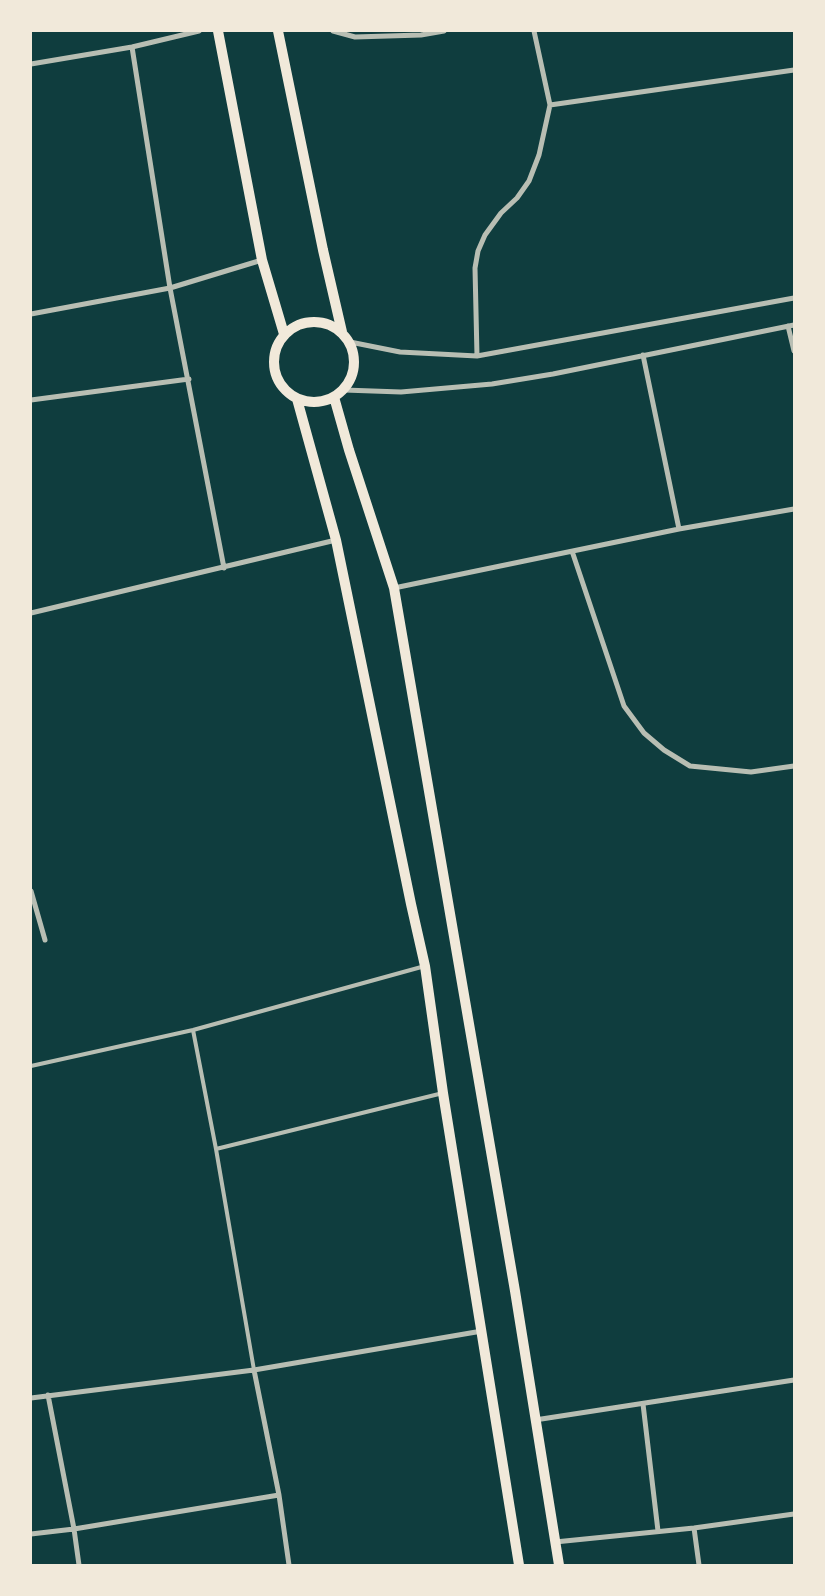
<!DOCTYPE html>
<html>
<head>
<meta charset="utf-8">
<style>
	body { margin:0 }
	#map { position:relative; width:825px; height:1596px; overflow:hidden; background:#0f3d3e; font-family:"Golos Text",sans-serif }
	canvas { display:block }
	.frame { position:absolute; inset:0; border:32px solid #f1e9da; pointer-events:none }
</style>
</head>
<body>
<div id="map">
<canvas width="825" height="1596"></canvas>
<div class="frame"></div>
</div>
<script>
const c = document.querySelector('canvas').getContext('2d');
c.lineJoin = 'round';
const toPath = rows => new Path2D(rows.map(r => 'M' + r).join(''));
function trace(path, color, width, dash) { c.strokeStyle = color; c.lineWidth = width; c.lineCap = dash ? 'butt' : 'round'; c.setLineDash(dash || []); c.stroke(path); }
trace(toPath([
	[193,1030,216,1149,254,1370],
	[31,1066,193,1030,425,966],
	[216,1149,443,1093]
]), '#b8beb3', 4);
trace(toPath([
	[333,31,355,37,421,35,444,31],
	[132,47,170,288,224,568],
	[31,64,132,47,199,31],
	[550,105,794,70],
	[31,314,170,288,262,260],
	[788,326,794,351],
	[350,342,400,352,477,356,794,298],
	[643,355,679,529],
	[477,356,475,268,478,251,485,235,501,213,517,198,529,181,539,155,550,105,534,31],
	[344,390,401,392,492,384,553,374,794,325],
	[31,400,189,379],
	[572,551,624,706,644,733,664,750,690,766,751,772,794,766],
	[394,588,679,529,794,509],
	[31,613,336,540],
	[31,891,45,940],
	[254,1370,279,1495,289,1565],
	[48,1395,74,1529,79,1565],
	[31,1398,254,1370,482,1331],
	[643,1404,658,1531],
	[535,1420,794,1380],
	[694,1528,699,1565],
	[31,1534,74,1529,279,1495],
	[555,1542,694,1528,794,1514]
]), '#b8beb3', 5);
trace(toPath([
	[218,31,262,260,284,334],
	[278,31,323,250,342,332],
	'274 362a40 40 0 1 1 80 0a40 40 0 1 1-80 0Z',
	[334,397,349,450,394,588,515,1291,559,1565],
	[297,399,336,540,411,904,425,966,443,1093,519,1565]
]), '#f1e9da', 10);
</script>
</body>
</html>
